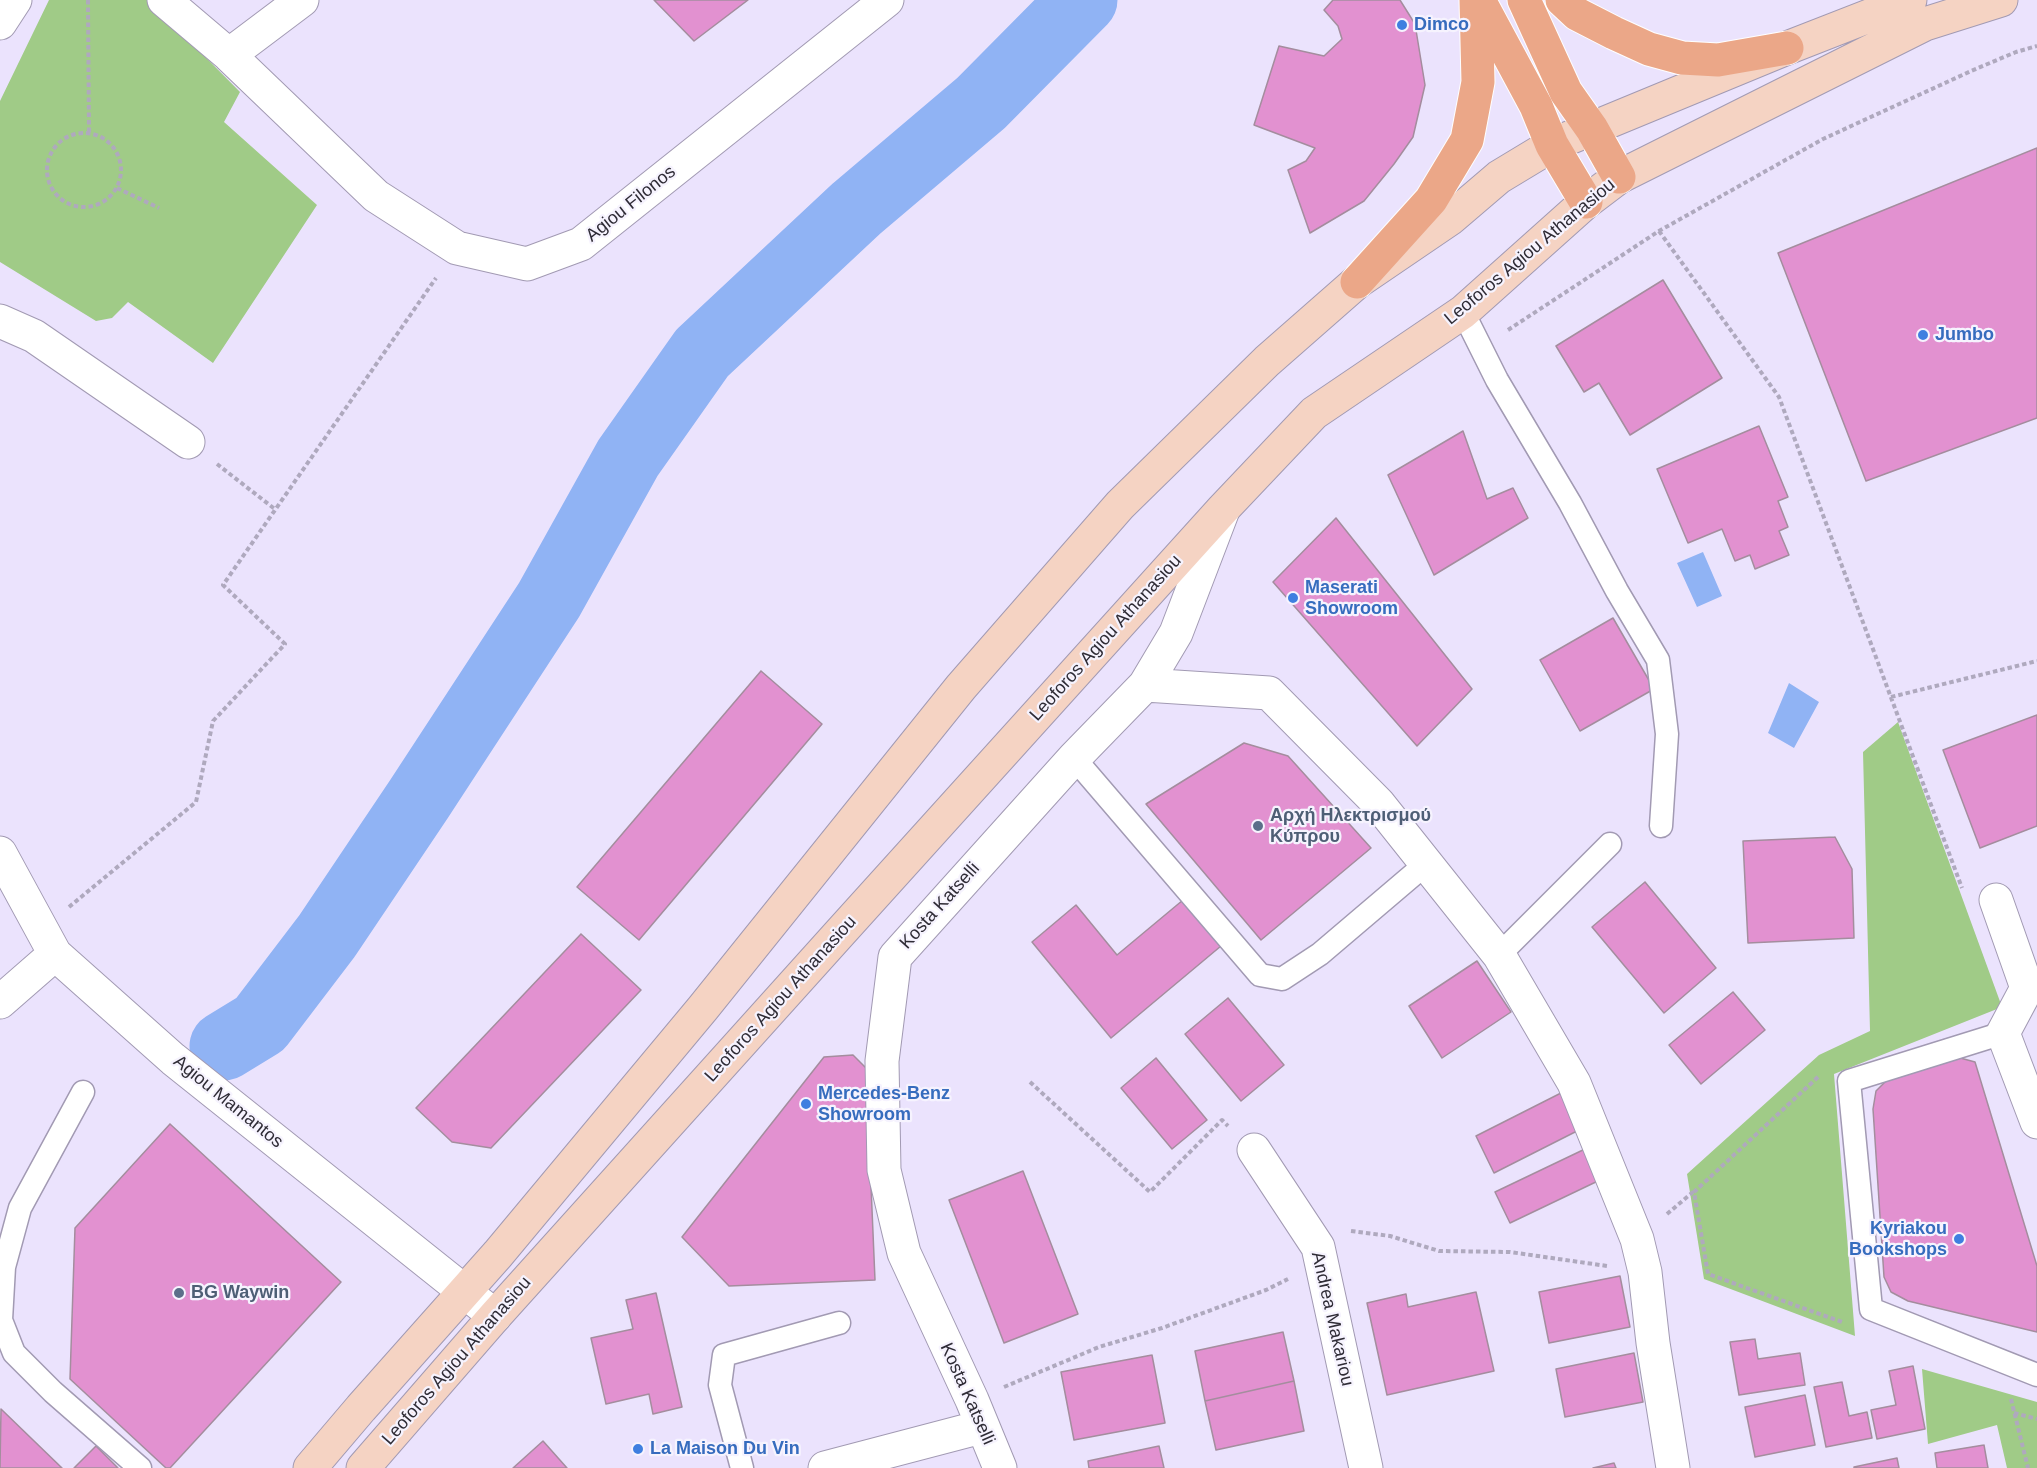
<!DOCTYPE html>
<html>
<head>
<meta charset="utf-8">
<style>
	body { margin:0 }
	canvas { display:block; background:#ebe3fd }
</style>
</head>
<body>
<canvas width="2037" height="1468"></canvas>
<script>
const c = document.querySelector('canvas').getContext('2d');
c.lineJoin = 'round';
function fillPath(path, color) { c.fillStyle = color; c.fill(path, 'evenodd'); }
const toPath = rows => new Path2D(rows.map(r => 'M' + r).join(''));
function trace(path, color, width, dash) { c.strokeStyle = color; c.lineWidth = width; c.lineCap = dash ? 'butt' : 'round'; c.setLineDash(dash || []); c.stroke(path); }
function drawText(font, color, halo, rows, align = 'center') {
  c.font = font + ' Arial,sans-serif'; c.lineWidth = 4.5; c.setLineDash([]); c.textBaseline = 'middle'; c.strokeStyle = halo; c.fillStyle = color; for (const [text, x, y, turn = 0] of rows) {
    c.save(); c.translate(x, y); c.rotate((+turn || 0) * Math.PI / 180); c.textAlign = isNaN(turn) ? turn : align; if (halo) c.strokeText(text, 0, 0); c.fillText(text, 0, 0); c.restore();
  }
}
fillPath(toPath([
	[49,0,149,0,240,92,224,122,317,205,213,363,128,302,112,318,96,321,0,262,0,101],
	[1898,722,2002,1007,1834,1074,1855,1336,1704,1279,1687,1174,1819,1055,1870,1031,1863,752],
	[1922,1369,2037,1402,2037,1468,2007,1468,1997,1425,1928,1444]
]), '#a0cb87');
fillPath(toPath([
	[1703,552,1722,596,1697,607,1677,563],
	[1789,683,1819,702,1794,748,1768,733]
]), '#90b3f4');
trace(toPath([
	[224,1046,260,1024,327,936,419,799,549,600,628,458,702,353,856,209,981,103,1083,0]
]), '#90b3f4', 69);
const building = toPath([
	[654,0,748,0,694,41,654,0],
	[1333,0,1400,0,1415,24,1425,85,1413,137,1394,164,1364,201,1310,233,1288,170,1306,161,1315,148,1254,125,1279,46,1324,56,1342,39,1338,26,1324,10,1333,0],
	[2037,148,2037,418,1866,481,1778,253,2037,148],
	[1663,280,1722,378,1630,435,1599,383,1584,392,1556,346,1663,280],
	[1759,426,1788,497,1778,501,1788,527,1779,531,1789,555,1755,569,1750,555,1735,561,1722,529,1688,543,1657,469,1759,426],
	[1463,431,1487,499,1513,488,1528,518,1434,575,1388,475,1463,431],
	[1336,518,1472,689,1417,746,1273,582,1336,518],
	[1613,618,1654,689,1580,731,1540,660,1613,618],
	[761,671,822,724,639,940,577,887,761,671],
	[2037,715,2037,826,1980,848,1943,750,2037,715],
	[1244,743,1288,756,1371,848,1261,940,1146,804,1244,743],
	[1835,837,1852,869,1854,938,1748,943,1743,841,1835,837],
	[1645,882,1716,968,1664,1013,1592,927,1645,882],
	[1183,900,1221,946,1111,1038,1032,942,1076,905,1117,955,1183,900],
	[581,934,641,990,491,1148,452,1142,416,1108,581,934],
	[1477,961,1511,1012,1442,1058,1409,1006,1477,961],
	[1733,992,1765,1030,1701,1084,1669,1045,1733,992],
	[1228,998,1284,1065,1241,1101,1185,1034,1228,998],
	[853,1055,866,1068,875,1280,729,1286,682,1237,824,1057,853,1055],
	[1953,1056,1975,1062,2037,1266,2037,1332,1908,1301,1891,1292,1884,1277,1873,1109,1876,1091,1886,1081,1953,1056],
	[1156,1058,1207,1120,1172,1149,1121,1088,1156,1058],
	[1561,1093,1579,1130,1494,1173,1476,1136,1561,1093],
	[170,1124,341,1282,170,1468,166,1468,70,1379,75,1228,170,1124],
	[1585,1149,1600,1180,1510,1223,1495,1192,1585,1149],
	[1023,1171,1078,1314,1004,1343,949,1200,1023,1171],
	[1620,1276,1630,1327,1549,1343,1539,1292,1620,1276],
	[1476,1292,1494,1371,1387,1395,1367,1303,1406,1294,1408,1307,1476,1292],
	[656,1293,682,1407,653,1414,649,1394,606,1404,591,1338,633,1329,626,1300,656,1293],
	[1283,1332,1294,1381,1205,1401,1195,1351,1283,1332],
	[1755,1339,1758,1359,1800,1353,1805,1385,1739,1395,1730,1342,1755,1339],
	[1634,1353,1643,1402,1565,1417,1556,1369,1634,1353],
	[1152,1355,1165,1423,1074,1440,1061,1372,1152,1355],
	[1913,1366,1925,1429,1877,1439,1871,1410,1896,1405,1889,1371,1913,1366],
	[1294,1381,1304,1431,1216,1450,1205,1401,1294,1381],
	[1842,1382,1849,1416,1867,1412,1872,1438,1826,1447,1814,1387,1842,1382],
	[1805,1395,1815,1445,1755,1457,1745,1407,1805,1395],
	[1,1409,62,1468,0,1468,1,1409],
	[543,1441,567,1468,513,1468,543,1441],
	[1984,1445,1988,1468,1937,1468,1935,1453,1984,1445],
	[96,1446,118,1468,74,1468,96,1446],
	[1159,1446,1164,1468,1089,1468,1088,1461,1159,1446],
	[1897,1458,1899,1468,1854,1468,1854,1467,1897,1458],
	[1614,1463,1616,1468,1593,1468,1614,1463]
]);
fillPath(building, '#e291d0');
trace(building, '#a48d9e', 1.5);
const lane = toPath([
	[1463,312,1497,380,1570,503,1617,591,1658,660,1667,734,1661,826],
	[1074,758,1260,975,1282,979,1320,954,1427,863],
	[1499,955,1610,844],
	[2003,1033,1849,1081,1871,1309,2037,1375],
	[83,1092,20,1208,4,1267,1,1320,14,1353,53,1392,140,1468],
	[742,1468,720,1385,724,1355,839,1323]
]);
const street = toPath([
	[164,0,229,55,376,196,457,248,527,264,581,244,887,0],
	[0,23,15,0],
	[229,55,302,0],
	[0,321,34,336,188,442],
	[1145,685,1269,693,1378,803,1499,955,1574,1083,1637,1239,1645,1272,1653,1343,1673,1468],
	[0,853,55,954,173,1059,495,1316],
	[1996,900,2027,988,2003,1033,2037,1122],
	[0,1002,55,954],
	[1254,1150,1318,1247,1366,1468],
	[825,1468,981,1427],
	[1000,1468,972,1400,904,1253,884,1170,882,1061,895,957,1074,758,1145,685,1176,633,1223,510]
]);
const secondary = toPath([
	[310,1468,361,1408,498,1254,703,1008,961,687,1120,505,1267,361,1357,282,1451,218,1499,177,1552,145,1787,48,1910,0],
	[363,1468,495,1316,838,935,1223,509,1314,413,1463,312,1586,202,1619,177,1925,24,2001,0]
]);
const primary = toPath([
	[1479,0,1536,106,1552,145,1586,202],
	[1524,0,1566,92,1592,129,1619,177],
	[1562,0,1577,14,1614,33,1649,49,1682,58,1718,60,1787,48],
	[1357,282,1431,200,1467,140,1478,82,1476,0]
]);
trace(lane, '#a29ab3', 25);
trace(street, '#a29ab3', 35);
trace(secondary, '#a29ab3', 35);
trace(primary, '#fff', 35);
trace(toPath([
	[88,0,89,132],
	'47 170a37 37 0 1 1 74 0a37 37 0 1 1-74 0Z',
	[117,188,159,208],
	[1659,231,1779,397,1962,888],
	[1508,330,1659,231,1823,139,1971,71,2016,52,2037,46],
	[217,464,276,510],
	[1891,697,2037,661],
	[69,907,196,802,213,721,285,644,223,585,436,278],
	[1818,1077,1694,1192,1708,1274,1842,1322],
	[1030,1082,1150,1192,1222,1120,1228,1126],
	[1667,1214,1693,1192],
	[1351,1231,1390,1236,1439,1251,1510,1252,1607,1266],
	[1004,1387,1099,1347,1162,1328,1266,1290,1288,1279],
	[2011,1399,2028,1468],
	[2014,1413,2037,1419]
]), '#afa9be', 4, [4.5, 3]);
trace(lane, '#fff', 22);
trace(street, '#fff', 33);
trace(secondary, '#f5d3c3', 33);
trace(primary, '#eba788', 33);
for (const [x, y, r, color] of [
	[1402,25,6,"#3f7fe0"],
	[1923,335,6,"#3f7fe0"],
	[1293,598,6,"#3f7fe0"],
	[1258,826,6,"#5c6f8a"],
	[806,1104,6,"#3f7fe0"],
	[1959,1239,6,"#3f7fe0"],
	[179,1293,6,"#5c6f8a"],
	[638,1449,6,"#3f7fe0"]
]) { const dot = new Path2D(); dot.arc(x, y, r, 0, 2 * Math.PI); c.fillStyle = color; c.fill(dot); trace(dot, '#f6f3fe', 2); }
drawText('bold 18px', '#366cbe', '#f6f3fe', [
	["Dimco",1414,25],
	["Jumbo",1935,335],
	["Maserati",1305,588],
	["Showroom",1305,609],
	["Mercedes-Benz",818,1094],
	["Showroom",818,1115],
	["Kyriakou",1947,1229,"right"],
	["Bookshops",1947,1250,"right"],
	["La Maison Du Vin",650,1449]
], 'left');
drawText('18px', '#2f2c36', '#f6f3fe', [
	["Agiou Filonos",631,204,-39],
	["Leoforos Agiou Athanasiou",1530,252,-40],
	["Leoforos Agiou Athanasiou",1106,638,-48],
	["Kosta Katselli",940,906,-48],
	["Leoforos Agiou Athanasiou",781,999,-48],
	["Agiou Mamantos",228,1102,39],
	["Andrea Makariou",1332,1319,77],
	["Leoforos Agiou Athanasiou",457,1361,-49],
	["Kosta Katselli",967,1394,66]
]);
drawText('bold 18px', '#4e5e75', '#f6f3fe', [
	["Αρχή Ηλεκτρισμού",1270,816],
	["Κύπρου",1270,837],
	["BG Waywin",191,1293]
], 'left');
</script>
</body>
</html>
